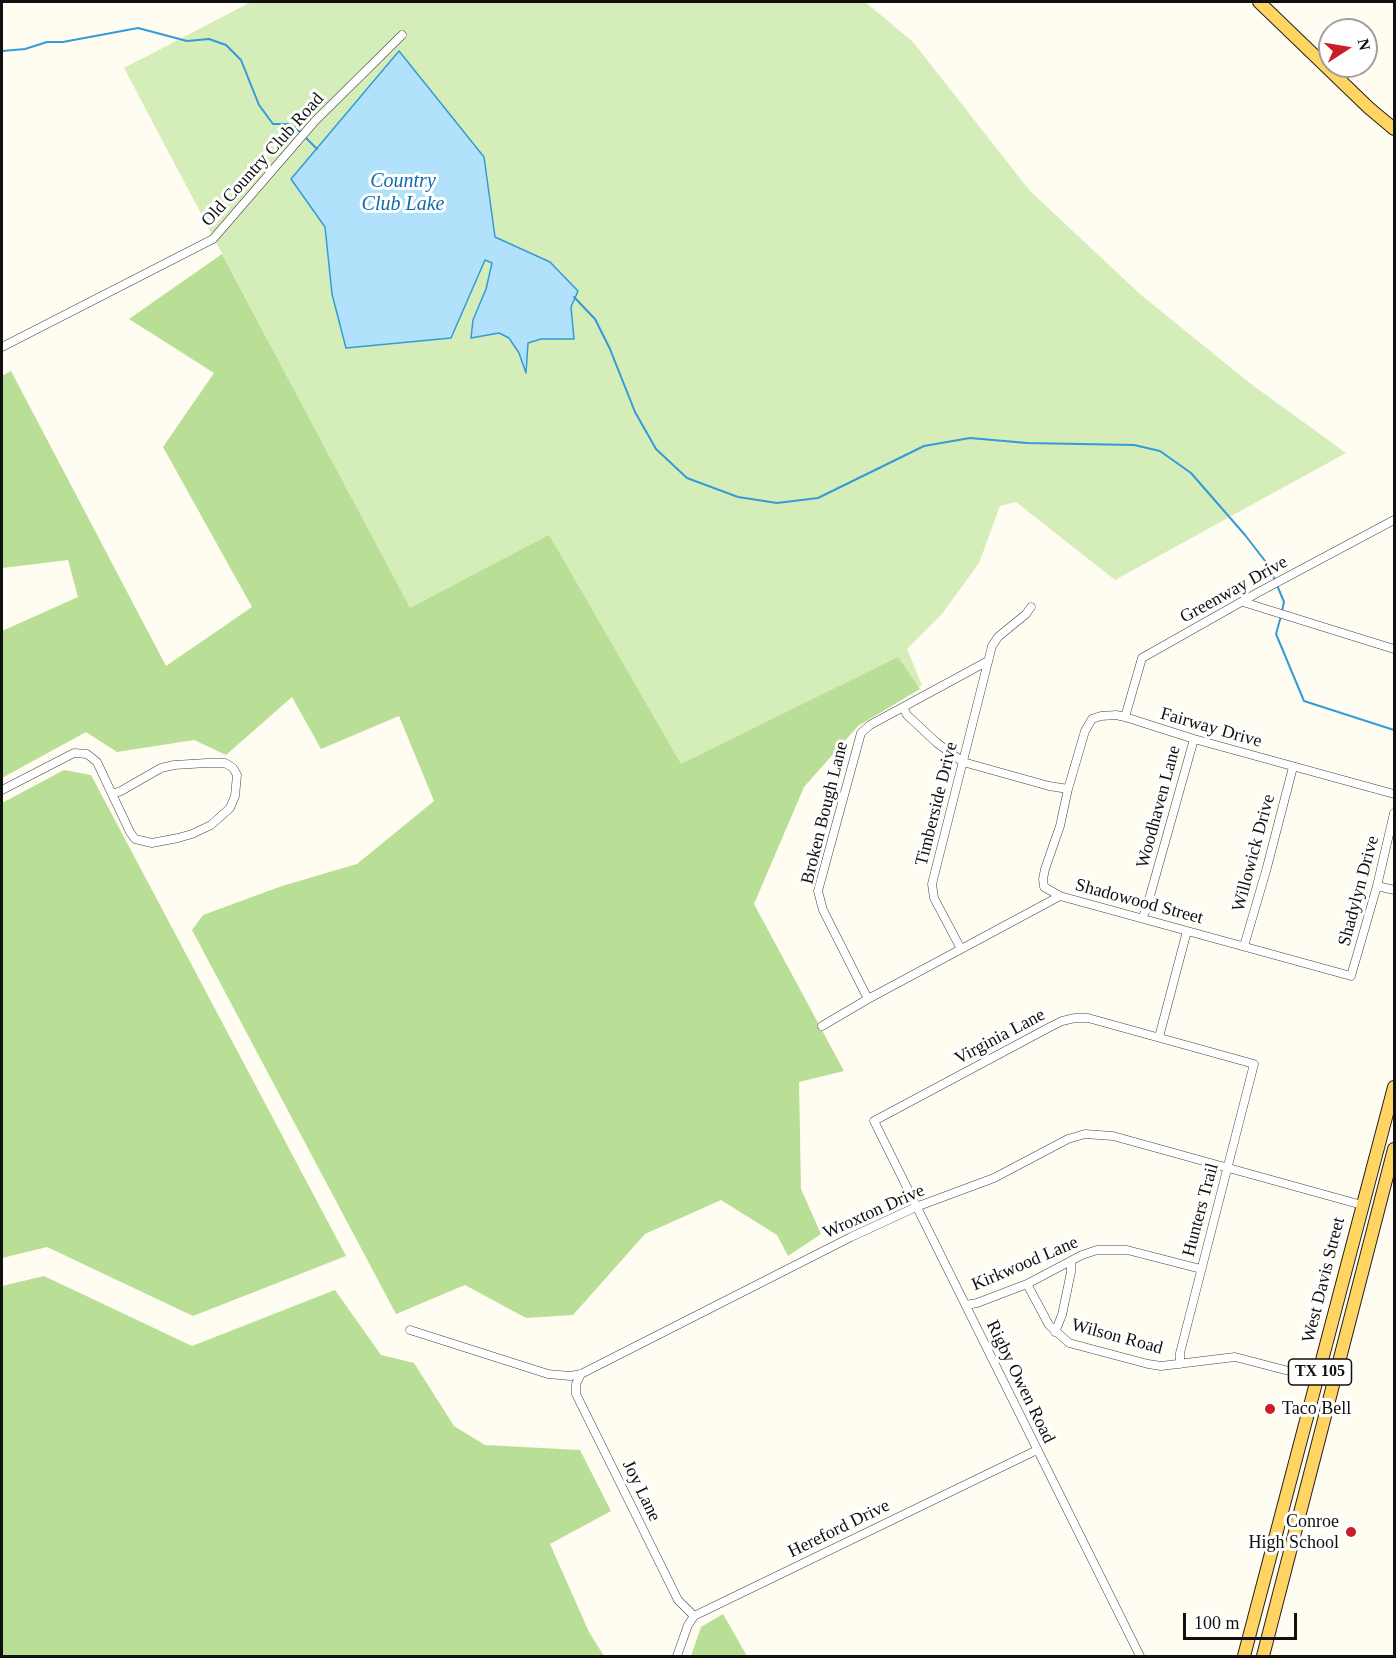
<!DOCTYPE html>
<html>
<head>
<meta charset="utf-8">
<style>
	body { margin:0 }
	#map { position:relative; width:1396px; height:1658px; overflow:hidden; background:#fffcf2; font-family:"Times New Roman",serif }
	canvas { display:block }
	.frame { position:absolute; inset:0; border:3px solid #101010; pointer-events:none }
	.north { position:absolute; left:1318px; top:18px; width:60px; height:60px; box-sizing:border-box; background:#fff; border:2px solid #9f9f9f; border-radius:50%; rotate:78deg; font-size:16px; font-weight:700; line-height:24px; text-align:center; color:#101010 }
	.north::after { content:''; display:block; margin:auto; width:21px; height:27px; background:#cb1c29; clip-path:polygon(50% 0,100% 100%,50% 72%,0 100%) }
	.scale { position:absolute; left:1183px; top:1613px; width:114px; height:27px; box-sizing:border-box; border:3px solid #101010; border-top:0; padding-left:8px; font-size:18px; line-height:21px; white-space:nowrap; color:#101010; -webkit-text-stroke:4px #fff; paint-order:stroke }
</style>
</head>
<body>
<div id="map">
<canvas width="1396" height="1658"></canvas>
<div class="frame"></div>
<div class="north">N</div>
<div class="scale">100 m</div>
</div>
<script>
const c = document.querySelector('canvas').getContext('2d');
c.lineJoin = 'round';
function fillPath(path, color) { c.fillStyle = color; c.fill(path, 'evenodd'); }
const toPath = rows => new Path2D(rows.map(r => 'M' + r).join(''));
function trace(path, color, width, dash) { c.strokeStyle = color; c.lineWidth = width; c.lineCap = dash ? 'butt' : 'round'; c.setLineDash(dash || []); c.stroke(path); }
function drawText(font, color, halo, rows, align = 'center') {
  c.font = font + ' "Times New Roman",serif'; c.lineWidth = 6; c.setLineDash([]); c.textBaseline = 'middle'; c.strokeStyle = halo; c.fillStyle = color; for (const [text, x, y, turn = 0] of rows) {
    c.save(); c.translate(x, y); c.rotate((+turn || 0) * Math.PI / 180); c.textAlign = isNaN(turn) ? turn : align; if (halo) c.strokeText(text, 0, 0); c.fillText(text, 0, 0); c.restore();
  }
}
fillPath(toPath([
	[251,2,865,2,913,42,1030,191,1141,295,1251,384,1346,453,1115,580,1016,502,1000,506,979,563,942,614,907,649,922,685,691,811,410,609,124,68]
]), '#d5edb8');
fillPath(toPath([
	[222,254,410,608,549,535,681,764,898,657,920,689,858,726,804,787,754,904,844,1071,799,1082,801,1189,821,1234,788,1256,777,1235,721,1200,645,1234,573,1315,526,1318,465,1285,396,1314,192,930,203,915,282,886,357,864,434,801,399,716,321,749,292,697,226,755,194,740,117,752,86,732,2,778,2,631,78,597,68,560,2,568,2,376,11,371,166,666,252,607,163,447,214,373,129,319],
	[64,770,91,775,346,1256,193,1316,47,1247,2,1258,2,803],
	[44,1276,192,1346,335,1290,381,1355,414,1363,454,1426,485,1445,580,1450,611,1511,550,1544,589,1632,604,1656,2,1656,2,1286],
	[723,1614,747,1656,691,1656,701,1627]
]), '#b9df96');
const water = toPath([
	[399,51,484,157,495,237,550,262,578,291,571,307,574,339,541,339,528,343,526,373,519,353,509,338,499,333,471,338,473,320,486,289,492,263,485,260,451,338,346,348,332,294,325,227,291,179,399,51]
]);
fillPath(water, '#b2e2fb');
trace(water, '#339bd8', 1.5);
trace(toPath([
	[2,51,25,49,47,42,63,42,138,28,187,41,209,39,226,45,241,60,259,105,273,124,288,124,296,128,317,149],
	[574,297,595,319,610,349,635,412,656,449,687,478,738,497,777,503,818,498,924,446,970,438,1027,443,1134,445,1160,451,1191,473,1245,535,1269,566,1275,580],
	[1277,585,1284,602,1282,611],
	[1281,616,1276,634,1304,701,1394,730]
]), '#339bd8', 2);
const minor = toPath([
	[2,347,213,239,315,121,402,35],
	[1243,602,1394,649],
	[903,707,907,715,937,743,963,762,1049,786,1068,789],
	[1125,717,1142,658,1257,593,1394,520],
	[207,763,225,763,233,768,237,775,235,796,230,808,211,825,192,834,178,838,152,843,135,839,130,832,112,794,121,791,161,768,174,765,207,763],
	[2,790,74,753,87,754,97,762,112,794],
	[1377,886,1394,890],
	[1060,896,1044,887,1043,879,1045,869,1060,826,1068,789,1085,731,1092,719,1101,716,1116,715,1125,717,1194,739,1394,794],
	[1142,918,1146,910,1194,739],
	[1244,946,1266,871,1293,767],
	[961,949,934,898,932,884,992,646,998,637,1026,614,1031,607],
	[868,999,823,910,818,891,861,733,870,725,988,661],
	[822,1026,868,999,1060,896,1351,976,1377,886,1394,813],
	[1159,1037,1187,931],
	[1027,1284,1049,1325,1069,1343,1148,1364,1161,1366,1235,1357,1308,1376,1333,1384],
	[966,1305,977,1303,1027,1284,1082,1255,1097,1250,1127,1250,1201,1269],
	[410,1330,548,1374,570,1376,581,1374,851,1237,916,1207,994,1178,1068,1139,1085,1134,1113,1136,1362,1205],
	[1055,1332,1062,1315,1071,1272,1071,1261],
	[581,1374,576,1384,576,1394,678,1600,694,1616],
	[677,1656,688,1625,694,1616,1037,1450],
	[1140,1656,874,1121,1050,1027,1062,1021,1075,1018,1088,1018,1254,1064,1180,1353,1180,1364]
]);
const primary = toPath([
	[1259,2,1369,108,1394,129],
	[1244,1656,1394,1087],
	[1263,1656,1394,1149]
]);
trace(minor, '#434343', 9);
trace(primary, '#212121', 14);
trace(minor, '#fff', 8);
trace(primary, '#ffd462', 12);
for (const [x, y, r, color] of [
	[1270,1409,6,"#cb1c29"],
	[1351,1532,6,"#cb1c29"]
]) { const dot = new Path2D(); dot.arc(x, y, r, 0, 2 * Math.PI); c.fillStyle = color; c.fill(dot); trace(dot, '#fff', 2); }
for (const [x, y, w] of [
	[1320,1372,63]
]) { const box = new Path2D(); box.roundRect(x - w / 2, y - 13, w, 26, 4.5); c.fillStyle = '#fff'; c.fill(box); trace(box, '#101010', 1.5); }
drawText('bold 16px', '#101010', null, [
	["TX 105",1320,1372]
]);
drawText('18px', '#101010', '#fff', [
	["Old Country Club Road",263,160,-48],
	["Greenway Drive",1234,590,-29],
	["Fairway Drive",1211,728,16],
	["Timberside Drive",937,804,-76],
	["Woodhaven Lane",1159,807,-75],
	["Broken Bough Lane",825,813,-76],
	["Willowick Drive",1254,853,-75],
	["Shadylyn Drive",1359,891,-75],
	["Shadowood Street",1139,902,15],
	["Virginia Lane",1000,1037,-28],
	["Hunters Trail",1201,1210,-75],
	["Wroxton Drive",874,1212,-24],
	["Kirkwood Lane",1025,1264,-23],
	["West Davis Street",1324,1280,-76],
	["Wilson Road",1117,1337,15],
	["Rigby Owen Road",1020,1382,64],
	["Joy Lane",641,1491,64],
	["Hereford Drive",839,1529,-26]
]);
drawText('18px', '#101010', '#fff', [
	["Taco Bell",1282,1409],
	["Conroe",1339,1522,"right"],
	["High School",1339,1543,"right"]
], 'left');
drawText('italic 20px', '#0e6bac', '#fff', [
	["Country",403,182],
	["Club Lake",403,205]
]);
</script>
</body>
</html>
